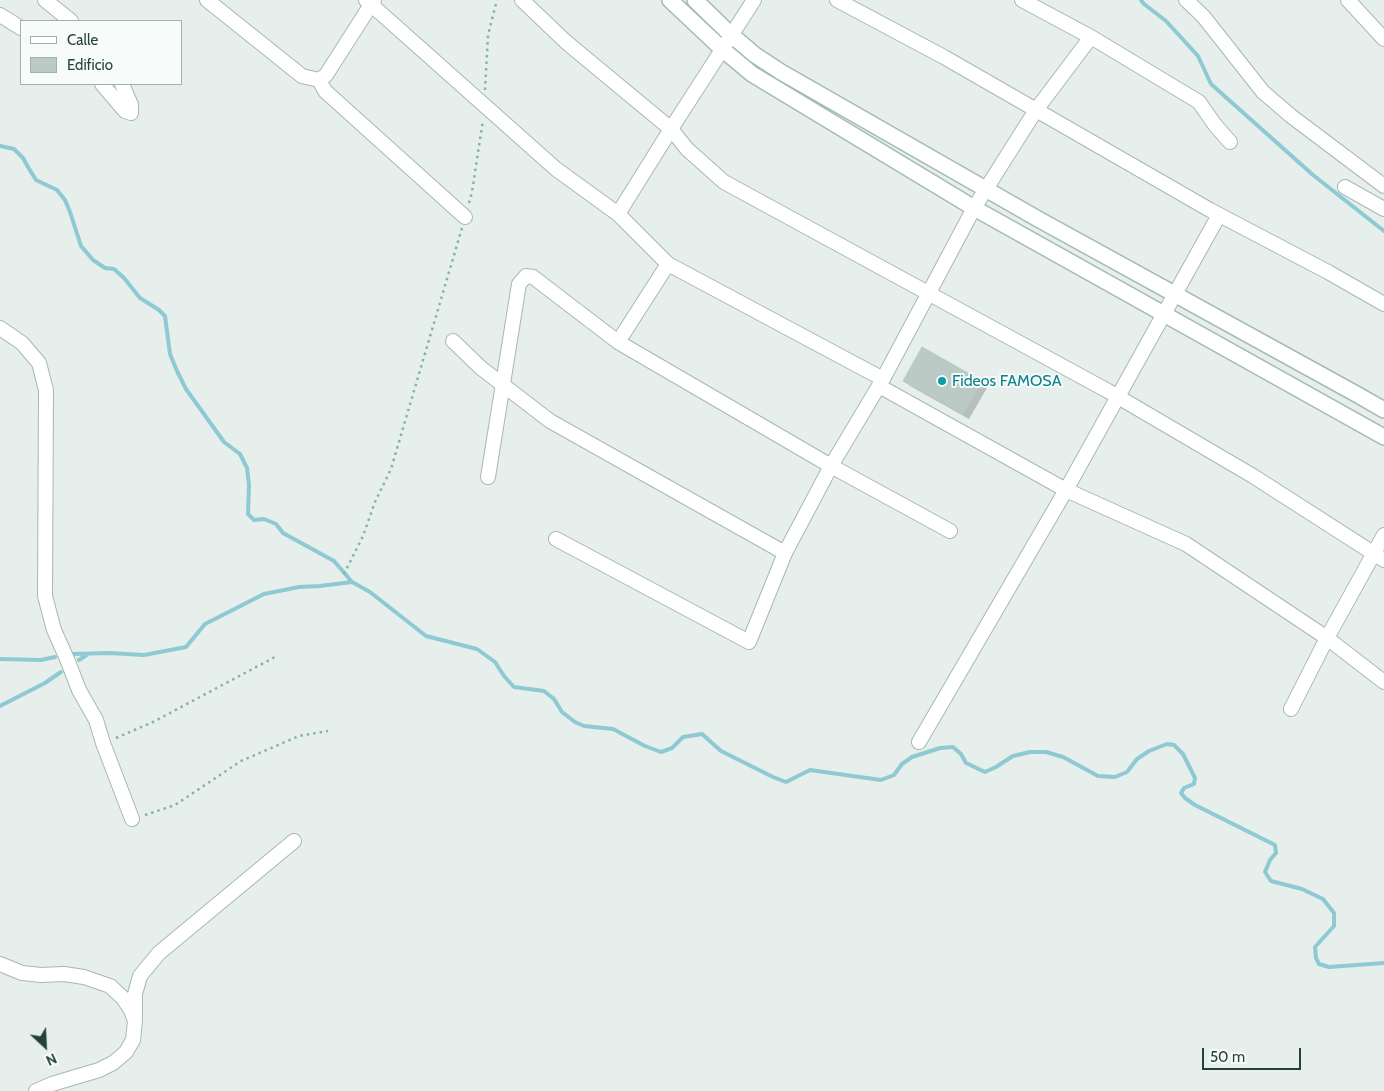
<!DOCTYPE html>
<html>
<head>
<meta charset="utf-8">
<style>
	body { margin:0 }
	#map { position:relative; width:1384px; height:1091px; overflow:hidden; background:#e6efeb; font-family:Cabin,sans-serif }
	canvas { display:block }
	.legend { position:absolute; left:20px; top:20px; width:162px; height:65px; box-sizing:border-box; background:#f7fbf9; border:1px solid #a3b1ad; margin:0; padding:6px 9px; list-style:none; font-size:15px; color:#24423a }
	.legend li { display:flex; align-items:center; gap:10px; height:25px }
	.legend b { width:25px; border:1px solid #a3b1ad }
	.north { position:absolute; left:20px; top:1021px; width:50px; height:50px; -webkit-text-stroke:4px #f7fbf9; paint-order:stroke; rotate:155deg; font-size:14px; font-weight:700; line-height:20px; text-align:center; color:#24423a }
	.north::after { content:''; display:block; margin:auto; width:18px; height:22px; background:#24423a; clip-path:polygon(50% 0,100% 100%,50% 72%,0 100%) }
	.scale { position:absolute; left:1202px; top:1048px; width:99px; height:22px; box-sizing:border-box; border:2px solid #24423a; border-top:0; padding-left:6px; font-size:15px; line-height:18px; white-space:nowrap; color:#24423a; -webkit-text-stroke:4px #f7fbf9; paint-order:stroke }
</style>
</head>
<body>
<div id="map">
<canvas width="1384" height="1091"></canvas>
<ul class="legend">
<li><b style="height:6px;background:#fff"></b>Calle</li>
<li><b style="height:14px;background:#bbcac4"></b>Edificio</li>
</ul>
<div class="north">N</div>
<div class="scale">50 m</div>
</div>
<script>
const c = document.querySelector('canvas').getContext('2d');
c.lineJoin = 'round';
function fillPath(path, color) { c.fillStyle = color; c.fill(path, 'evenodd'); }
const toPath = rows => new Path2D(rows.map(r => 'M' + r).join(''));
function trace(path, color, width, dash) { c.strokeStyle = color; c.lineWidth = width; c.lineCap = dash ? 'butt' : 'round'; c.setLineDash(dash || []); c.stroke(path); }
function drawText(font, color, halo, rows, align = 'center') {
  c.font = font + ' Cabin,sans-serif'; c.lineWidth = 4; c.setLineDash([]); c.textBaseline = 'middle'; c.strokeStyle = halo; c.fillStyle = color; for (const [text, x, y, turn = 0] of rows) {
    c.save(); c.translate(x, y); c.rotate((+turn || 0) * Math.PI / 180); c.textAlign = isNaN(turn) ? turn : align; if (halo) c.strokeText(text, 0, 0); c.fillText(text, 0, 0); c.restore();
  }
}
fillPath(toPath([
	[904,380,981,382,987,388,969,419,910,386]
]), '#0003');
trace(toPath([
	[1141,0,1144,4,1166,21,1198,56,1211,84,1313,175,1384,231],
	[0,146,14,149,23,158,28,167,36,180,57,190,65,200,70,212,81,246,93,260,105,268,114,269,124,278,140,298,159,310,165,316,170,354,177,371,186,389,224,442,240,454,247,468,249,485,248,514,254,520,264,519,276,524,283,533,334,561,352,582,370,592,426,636,477,649,495,662,504,676,514,687,544,691,554,699,562,712,575,722,584,726,613,729,645,746,661,752,672,748,683,737,702,734,721,751,773,777,786,782,810,770,881,780,894,775,902,764,912,757,940,748,953,747,961,754,966,763,985,772,996,767,1013,756,1030,752,1046,752,1063,757,1098,776,1115,777,1127,772,1137,759,1149,751,1167,744,1174,745,1183,754,1195,778,1194,784,1184,788,1181,793,1185,798,1195,805,1275,845,1276,853,1270,860,1265,872,1271,881,1302,889,1323,899,1334,913,1334,926,1315,947,1316,958,1319,964,1329,967,1384,963],
	[72,654,109,653,144,655,186,647,205,624,264,594,299,587,320,586,352,582],
	[0,659,41,660,55,657],
	[79,660,88,654],
	[0,706,45,683,61,672]
]), '#8ec9d4', 4);
const building = toPath([
	[922,347,982,381,963,414,903,381,922,347]
]);
fillPath(building, '#bbcac4');
trace(building, '#b8c9c2', 1);
const street = toPath([
	[45,0,71,21],
	[207,0,302,76,319,80,326,75,374,0],
	[366,0,556,169,618,214,668,264,883,379],
	[522,0,566,42,671,129,687,149,724,182,1108,391,1253,476,1384,560],
	[837,0,944,57,1210,210,1328,272,1384,304],
	[1022,0,1091,37,1199,102,1215,125,1230,142],
	[1186,0,1203,16,1263,92,1291,116,1384,186],
	[1348,0,1384,39],
	[0,15,21,28],
	[319,80,325,91,465,217],
	[102,84,125,111,131,113,131,105,122,84],
	[1345,187,1384,209],
	[618,214,671,129,754,0],
	[668,264,618,342,831,466,950,531],
	[0,328,22,343,39,363,46,390,45,596,54,630,67,659,79,690,96,720,103,743,132,819],
	[453,341,481,368,550,421,785,553],
	[879,386,1066,490,1186,544,1327,638,1384,682],
	[488,477,519,284,526,276,533,277,618,342],
	[556,539,749,642,785,553,831,466,883,379,974,208,1036,110,1091,37],
	[1291,709,1327,638,1384,535],
	[919,742,1066,490,1219,215],
	[0,964,22,973,41,975,64,974,84,977,110,986,123,998,131,1010,135,1021,133,1040,126,1052,113,1063,99,1070,52,1084,36,1091],
	[135,1017,135,994,140,976,159,953,294,841]
]);
const secondary = toPath([
	[670,0,722,49,752,74,974,208,1384,437],
	[695,0,728,32,755,55,781,72,1038,219,1358,395,1384,410]
]);
trace(street, '#a8b8b2', 16);
trace(secondary, '#a4bbb3', 18);
trace(toPath([
	[485,90,488,35,497,0],
	[469,203,472,192,483,120],
	[344,574,363,536,375,502,391,469,462,228],
	[116,738,153,722,275,657],
	[145,815,175,805,241,761,299,736,328,731]
]), '#86b3a5', 2.5, [2.5, 4]);
trace(street, '#fff', 14);
trace(secondary, '#fff', 15);
for (const [x, y, r, color] of [
	[942,381,5,"#0f9aa8"]
]) { const dot = new Path2D(); dot.arc(x, y, r, 0, 2 * Math.PI); c.fillStyle = color; c.fill(dot); trace(dot, '#f7fbf9', 2); }
drawText('16px', '#0d838f', '#f7fbf9', [
	["Fideos FAMOSA",952,381]
], 'left');
</script>
</body>
</html>
